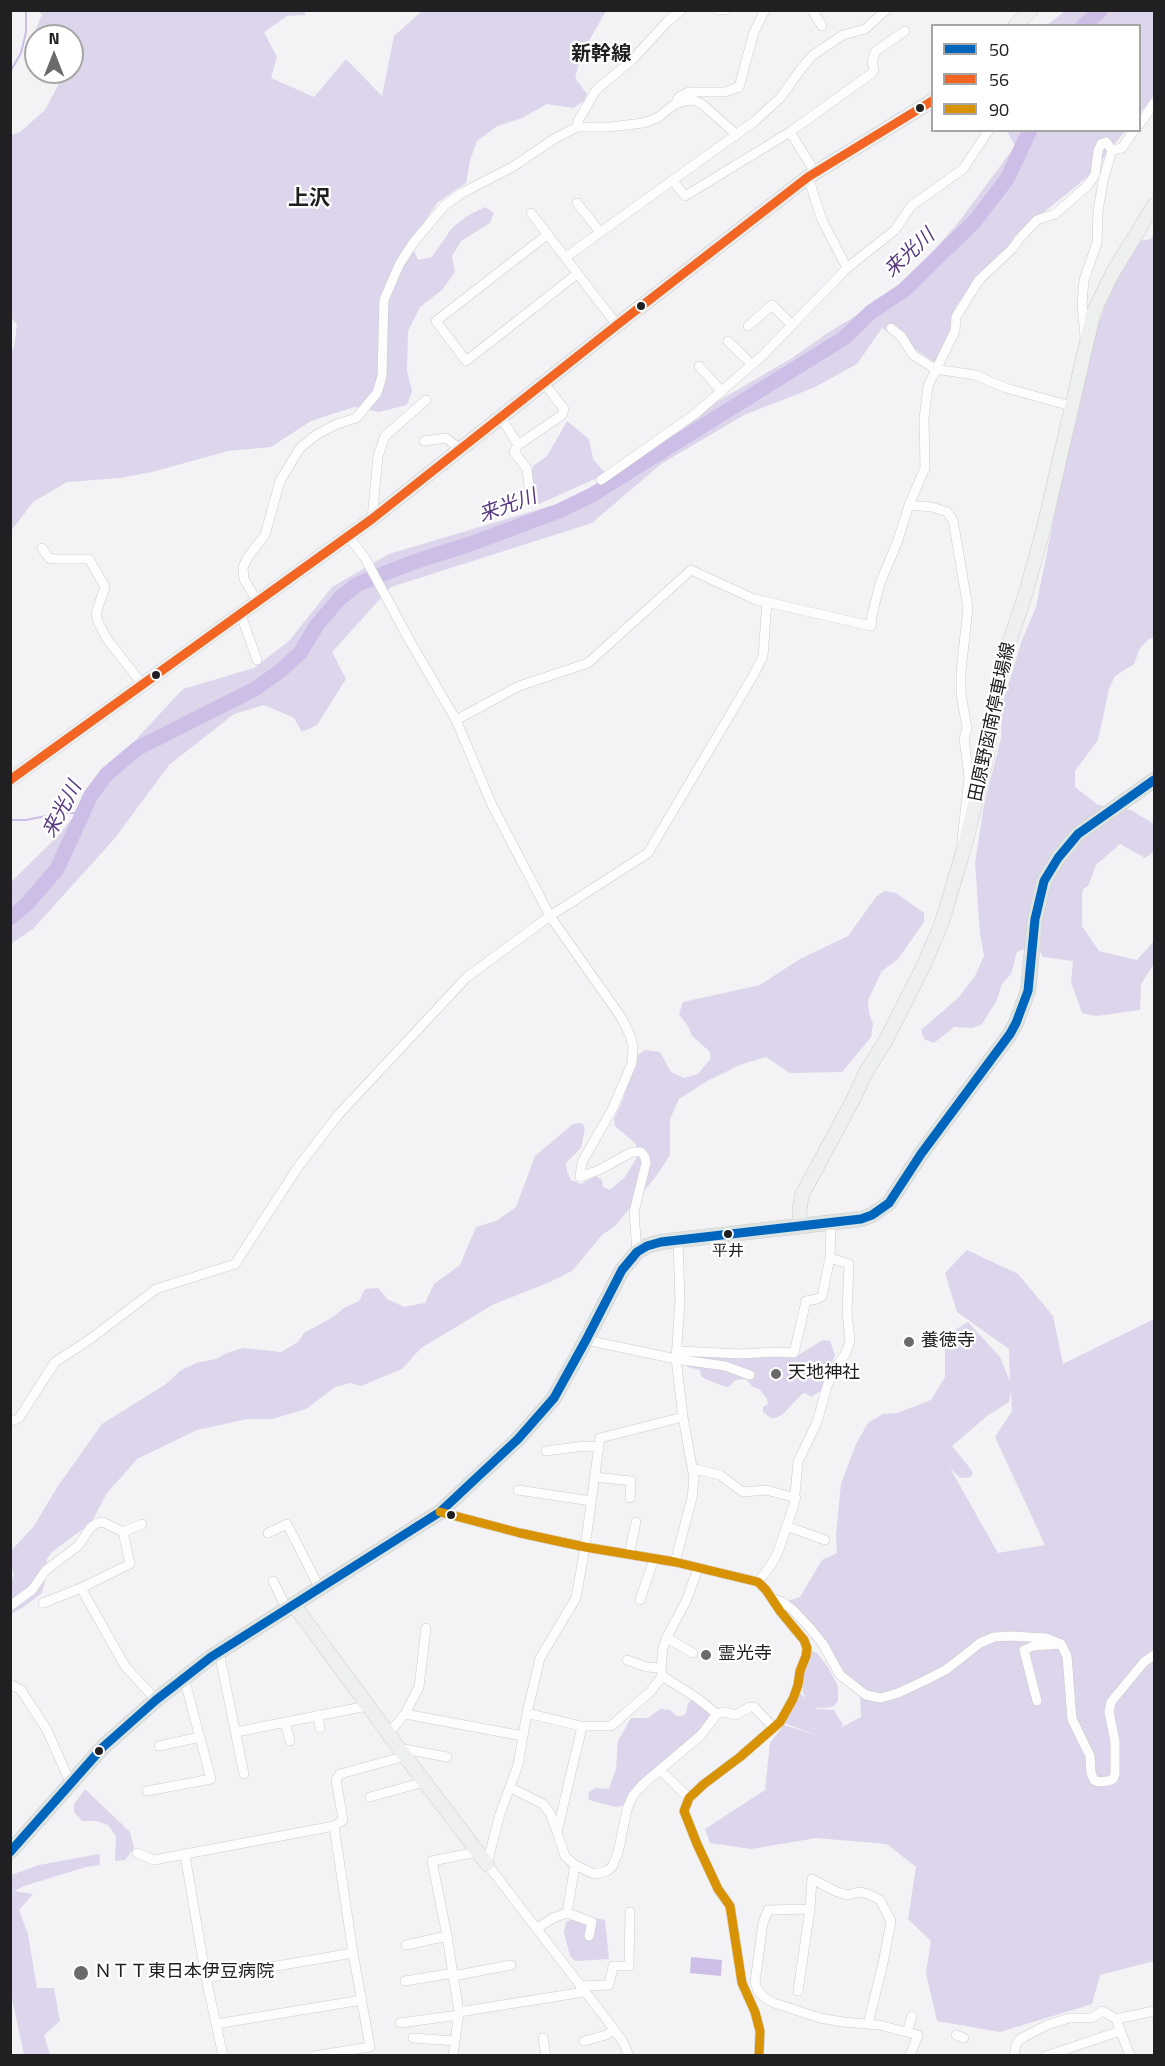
<!DOCTYPE html>
<html>
<head>
<meta charset="utf-8">
<style>
	body { margin:0 }
	#map { position:relative; width:1165px; height:2066px; overflow:hidden; background:#f3f2f5; font-family:"Titillium Web",sans-serif }
	canvas { display:block }
	.frame { position:absolute; inset:0; border:12px solid #202022; pointer-events:none }
	.legend { position:absolute; left:931px; top:24px; width:210px; height:108px; box-sizing:border-box; background:#fff; border:2px solid #a6a6a7; margin:0; padding:8px 10px; list-style:none; font-size:18px; color:#202022 }
	.legend li { display:flex; align-items:center; gap:12px; height:30px }
	.legend b { width:30px; border:2px solid #a6a6a7 }
	.north { position:absolute; left:24px; top:24px; width:60px; height:60px; box-sizing:border-box; background:#fff; border:2px solid #a6a6a7; border-radius:50%; rotate:0deg; font-size:16px; font-weight:700; line-height:24px; text-align:center; color:#202022 }
	.north::after { content:''; display:block; margin:auto; width:21px; height:27px; background:#6a6a6c; clip-path:polygon(50% 0,100% 100%,50% 72%,0 100%) }
</style>
</head>
<body>
<div id="map">
<canvas width="1165" height="2066"></canvas>
<div class="frame"></div>
<ul class="legend">
<li><b style="height:8px;background:#0065bd"></b>50</li>
<li><b style="height:8px;background:#f26522"></b>56</li>
<li><b style="height:8px;background:#d79205"></b>90</li>
</ul>
<div class="north">N</div>
</div>
<script>
const c = document.querySelector('canvas').getContext('2d');
c.lineJoin = 'round';
function fillPath(path, color) { c.fillStyle = color; c.fill(path, 'evenodd'); }
const toPath = rows => new Path2D(rows.map(r => 'M' + r).join(''));
function trace(path, color, width, dash) { c.strokeStyle = color; c.lineWidth = width; c.lineCap = dash ? 'butt' : 'round'; c.setLineDash(dash || []); c.stroke(path); }
function drawText(font, color, halo, rows, align = 'center') {
  c.font = font + ' "Titillium Web","Noto Sans JP",sans-serif'; c.lineWidth = 4.5; c.setLineDash([]); c.textBaseline = 'middle'; c.strokeStyle = halo; c.fillStyle = color; for (const [text, x, y, turn = 0] of rows) {
    c.save(); c.translate(x, y); c.rotate((+turn || 0) * Math.PI / 180); c.textAlign = isNaN(turn) ? turn : align; if (halo) c.strokeText(text, 0, 0); c.fillText(text, 0, 0); c.restore();
  }
}
fillPath(toPath([
	[37,11,305,11,305,15,287,16,264,32,277,57,271,78,314,97,346,59,382,96,394,36,422,11,606,11,581,55,575,78,587,94,584,101,573,108,547,104,522,118,497,126,477,141,470,160,466,183,438,202,417,232,414,239,414,251,418,260,432,257,452,228,467,216,485,207,494,213,490,223,461,241,452,256,455,272,442,290,420,307,408,331,407,371,412,391,407,405,379,412,354,407,311,421,271,447,228,451,152,472,120,478,67,482,33,502,11,531,10,350,14,348,17,324,10,317,11,135,20,132,45,110,65,72,72,72,72,36,37,36,35,32,42,14],
	[1065,11,1154,11,1154,95,1140,113,1140,26,1047,25],
	[1007,131,1125,131,1091,174,1027,226,956,306,951,331,936,363,882,328,857,364,813,388,744,415,661,464,592,523,391,587,332,652,346,679,317,725,302,732,294,718,264,705,234,714,169,765,115,838,33,929,11,944,11,882,58,836,141,734,183,689,254,668,289,641,332,587,389,554,577,498,632,462,689,418,792,358,829,332,900,289,958,223,1015,146],
	[1154,235,1154,638,1149,639,1140,648,1134,664,1115,676,1109,689,1098,740,1075,771,1075,787,1098,805,1131,810,1154,824,1154,851,1145,858,1120,844,1096,865,1088,886,1083,889,1082,894,1082,926,1099,951,1137,960,1154,941,1154,964,1141,984,1140,1010,1096,1016,1082,1013,1071,982,1073,961,1043,957,1039,950,1027,948,1017,952,1011,974,1002,984,997,1000,982,1024,973,1028,954,1027,934,1043,924,1039,921,1030,958,998,975,976,984,956,980,933,975,863,984,805,1001,738,1002,705,1022,640,1036,607,1079,393,1099,322,1116,276,1139,241,1151,239],
	[567,421,589,439,593,459,606,474,539,504,534,501,535,488,531,475,533,466,547,456],
	[885,891,896,893,924,913,924,922,898,959,882,971,868,1000,869,1013,873,1024,871,1037,842,1072,790,1073,766,1057,742,1064,709,1080,679,1099,670,1119,670,1155,657,1175,616,1225,602,1235,572,1271,548,1283,494,1304,421,1348,402,1369,361,1386,350,1383,335,1387,306,1409,272,1419,247,1419,197,1430,137,1459,107,1493,91,1523,52,1552,47,1559,45,1581,42,1593,25,1606,11,1614,10,1585,14,1575,11,1564,11,1551,34,1526,58,1486,102,1424,166,1384,180,1371,196,1363,216,1359,227,1353,243,1348,281,1352,298,1342,304,1333,333,1317,344,1308,359,1301,365,1289,378,1288,387,1299,404,1307,425,1303,434,1284,460,1265,476,1227,496,1221,516,1207,535,1156,573,1124,582,1123,585,1128,581,1148,566,1163,567,1171,571,1180,581,1184,596,1176,602,1180,603,1187,610,1190,625,1177,636,1159,636,1144,615,1126,614,1119,622,1102,638,1055,645,1050,660,1052,671,1072,684,1078,698,1074,711,1058,709,1051,692,1036,688,1026,679,1014,683,1002,760,985,800,959,848,936,876,897],
	[967,1250,1018,1274,1053,1316,1063,1364,1154,1319,1154,1961,1100,1975,1092,2004,1000,2032,937,2021,926,1973,931,1941,908,1919,916,1867,887,1844,816,1838,751,1849,710,1843,705,1829,765,1790,770,1743,784,1725,819,1736,784,1723,796,1691,806,1698,803,1693,803,1679,809,1650,817,1653,828,1667,838,1686,838,1701,833,1707,820,1708,814,1707,817,1709,834,1710,843,1725,840,1728,861,1717,860,1693,837,1671,788,1601,800,1597,822,1560,837,1553,836,1535,841,1484,856,1444,868,1423,883,1414,897,1413,931,1400,945,1377,945,1336,968,1322,1000,1357,1010,1381,1009,1349,957,1312,945,1273],
	[1011,1390,1012,1411,995,1437,1045,1545,998,1553,950,1468,960,1478,971,1477,973,1472,952,1446,987,1416,1009,1402],
	[823,1340,830,1341,835,1355,826,1377,825,1388,811,1397,805,1393,801,1395,783,1414,776,1418,771,1418,763,1412,763,1407,768,1404,767,1399,760,1390,753,1387,746,1379,735,1380,730,1386,726,1387,707,1380,701,1376,700,1370,688,1367,686,1364,689,1355,750,1358,755,1355,780,1354,789,1357,797,1356],
	[696,1699,710,1710,708,1721,687,1744,631,1794,622,1806,616,1807,589,1800,588,1793,595,1788,609,1789,616,1769,618,1741,631,1718,648,1718,660,1709,670,1710,677,1716,682,1716,686,1713,688,1704,691,1700],
	[85,1789,130,1832,134,1848,125,1860,115,1861,116,1836,108,1825,96,1821,82,1821,74,1812,74,1804],
	[99,1854,100,1865,86,1867,24,1886,14,1891,33,1894,19,1910,28,1934,37,1988,54,1988,60,2021,44,2035,50,2055,24,2055,11,1994,11,1875,39,1865],
	[582,1915,605,1920,609,1959,575,1961,570,1956,564,1933,566,1922]
]), '#dcd5eb');
fillPath(toPath([
	[691,1957,722,1960,721,1976,690,1973]
]), '#ccbee6');
trace(toPath([
	[10,72,21,53,26,32,26,10],
	[10,820,26,820,60,813,81,813]
]), '#ccbee6', 2);
trace(toPath([
	[1083,26,1101,10],
	[10,918,26,905,57,869,91,795,107,774,138,748,255,689,279,672,300,653,317,625,340,598,358,584,414,562,470,544,559,511,592,495,844,338,871,312,904,290,974,222,1007,179,1030,130]
]), '#ccbee6', 15);
const street = toPath([
	[719,10,725,10],
	[812,10,822,26],
	[675,104,679,97,689,92,725,92,739,87,754,32,765,10],
	[1140,124,1154,103],
	[577,127,578,121,596,90,632,60,667,22,681,10],
	[790,132,815,172],
	[1112,150,1122,148,1134,130],
	[808,177,822,220,847,268],
	[673,181,685,196,790,132,872,73,874,70,872,61,876,51,905,31],
	[577,203,600,232],
	[531,213,617,325],
	[548,234,436,321,466,361,577,274],
	[566,257,755,121,780,98,801,69,813,55,843,35,865,29,886,10],
	[748,326,772,305,792,325],
	[891,328,901,336,913,355,935,369,975,375,1006,388,1071,406],
	[728,341,752,365],
	[699,366,722,392],
	[501,417,518,445,562,415,564,409,544,383],
	[424,441,446,438,460,449],
	[518,445,514,452,527,469,530,496],
	[601,480,695,414,761,357,847,268,895,230,911,206,963,169,989,130],
	[909,505,932,507,947,512,953,520,968,608,961,671,961,694,967,728,964,739,969,777,962,840],
	[372,519,378,456,385,436,426,400],
	[348,536,365,558,411,643,456,720,492,805,550,916,621,1017,630,1035,633,1046,632,1063,613,1108,582,1162,580,1177,599,1170,632,1152,641,1152,645,1157,646,1163,634,1212,637,1252],
	[42,548,49,558,55,559,89,559,105,587,96,613,98,622,107,639,143,685],
	[258,603,244,579,243,567,248,557,265,535,280,481,300,448,316,435,337,424,356,418,377,393,382,376,384,300,399,265,413,243,445,205,462,193,514,166,554,139,577,127,610,127,643,123,657,118,675,104,685,101,693,100,702,104,737,135],
	[241,615,257,660],
	[456,720,519,686,588,663,691,570,754,599,871,626,872,615,880,583,897,543,909,505,925,468,924,419,928,386,955,331,956,317,979,280,1013,248,1019,239,1037,220,1055,214,1087,186,1095,175,1098,151,1101,144,1106,142,1112,150,1103,181,1098,211,1097,243,1084,280,1082,304,1085,337],
	[678,1240,680,1301,676,1359,725,1366,750,1375],
	[586,1340,676,1359,683,1417,694,1478,692,1498,675,1562],
	[677,1351,742,1354,774,1352,794,1353,806,1301,817,1299,822,1296,830,1258,831,1223],
	[10,1422,19,1418,55,1362,89,1340,156,1289,235,1264,298,1167,339,1114,467,977,550,916,648,853,753,676,763,656,767,602],
	[546,1451,585,1446,599,1447],
	[694,1469,720,1475,743,1492,766,1490,796,1498],
	[595,1477,631,1481,630,1498],
	[518,1490,591,1501],
	[440,1512,520,1533,585,1547,675,1562,758,1582,766,1590,780,1611,804,1640,807,1648,806,1656,800,1671,798,1685,793,1699,780,1722,740,1757,704,1784,689,1798,684,1811,697,1844,718,1889,730,1906,742,1983,755,2012,760,2031,759,2056],
	[786,1526,825,1540],
	[268,1533,287,1524,320,1589],
	[629,1555,636,1522],
	[273,1581,287,1609],
	[758,1582,771,1565,778,1552,794,1505,798,1462,817,1422,828,1383,835,1368,846,1353,850,1340,847,1312,849,1264,830,1258],
	[81,1588,125,1666,156,1700],
	[771,1598,784,1603,792,1609,810,1628,823,1644,840,1675,866,1695,881,1698,898,1693,926,1680,947,1669,980,1643,994,1637,1011,1636,1046,1638,1061,1644,1067,1656,1072,1719,1090,1756,1091,1773,1094,1780,1098,1782,1108,1781,1113,1779,1115,1774,1115,1741,1109,1712,1111,1702,1144,1662,1154,1655],
	[640,1600,654,1559],
	[43,1603,81,1588,130,1564,123,1532],
	[10,1606,32,1590,46,1570,78,1546,91,1527,97,1523,103,1522,123,1532,142,1524],
	[667,1638,693,1653],
	[219,1652,244,1774],
	[627,1660,646,1667,661,1668],
	[662,1676,697,1698,717,1714,723,1712,736,1715,750,1707,754,1707,774,1728],
	[10,1684,21,1690,47,1730,70,1782],
	[1037,1701,1024,1650,1033,1646,1061,1644],
	[527,1713,581,1726,611,1726,651,1691,662,1676,661,1668,663,1648,667,1637,687,1599,698,1568],
	[405,1714,523,1736],
	[318,1715,320,1728],
	[285,1722,290,1741],
	[236,1732,367,1706],
	[388,1734,405,1714,419,1687,426,1628],
	[159,1746,200,1737],
	[399,1748,447,1757],
	[660,1770,689,1798],
	[511,1788,543,1804,550,1813,557,1832,582,1727],
	[147,1791,211,1779,184,1678],
	[370,1797,424,1782],
	[334,1826,343,1820,336,1780,340,1774,395,1759,404,1755],
	[557,1832,565,1856,575,1865,594,1874,607,1871,612,1867,618,1853,627,1809,632,1797,642,1785,701,1735,717,1714],
	[137,1853,154,1860,334,1826,353,1953,370,2047,314,2056],
	[185,1855,206,1978,223,2056],
	[810,1909,768,1910,763,1923,755,1982,758,1991,765,1998,774,2003,820,2018,843,2022,879,2025,918,2035,910,2056],
	[567,1913,575,1865],
	[536,1929,553,1918,567,1913,592,1922,589,1936],
	[406,1945,447,1936],
	[453,1976,511,1965],
	[206,1978,353,1953],
	[405,1981,453,1973],
	[580,1986,609,1985,613,1966,629,1966,630,1912],
	[798,1991,810,1909,812,1879,835,1891,847,1895,859,1892,868,1894,880,1900,891,1921,883,1963,868,2024],
	[459,2012,584,1992],
	[1116,2019,1154,2011],
	[400,2023,459,2015],
	[216,2024,362,2000],
	[907,2032,912,2016],
	[956,2035,964,2038],
	[413,2038,455,2041],
	[543,2038,546,2056],
	[584,2041,606,2035,614,2030],
	[453,2056,459,2012,447,1936,432,1861,477,1852],
	[629,2056,623,2042,607,2020,487,1864,500,1814,518,1765,527,1713,540,1658,576,1598,585,1547,600,1438,683,1417],
	[1014,2056,1016,2045,1020,2039,1047,2025,1069,2018,1091,2018,1103,2011,1116,2019,1130,2056],
	[1046,2056,1120,2031]
]);
const secondary = toPath([
	[1015,26,1031,10],
	[10,780,372,519,617,325,808,177,932,101],
	[799,1227,800,1206,802,1195,854,1098,866,1072,886,1040,923,967,941,925,965,845,987,757,995,700,1002,665,1024,599,1043,531,1094,311,1112,274,1154,205],
	[294,1605,404,1755,487,1864]
]);
const primary = toPath([
	[10,1852,103,1747,156,1700,211,1657,440,1512,518,1439,554,1398,586,1340,622,1270,637,1252,647,1246,661,1242,861,1219,872,1215,889,1203,921,1154,1010,1034,1016,1023,1028,991,1035,919,1040,898,1044,881,1058,858,1078,834,1154,780]
]);
trace(street, '#cccbcd', 10);
trace(secondary, '#cccbcd', 15);
trace(primary, '#cececf', 16);
trace(street, '#fdfdfe', 9);
trace(secondary, '#edf0ef', 14);
trace(primary, '#dde4e1', 15);
trace(toPath([
	[10,1852,103,1747,156,1700,211,1657,440,1512,518,1439,554,1398,586,1340,622,1270,637,1252,647,1246,661,1242,861,1219,872,1215,889,1203,921,1154,1010,1034,1016,1023,1028,991,1035,919,1040,898,1044,881,1058,858,1078,834,1154,780]
]), '#0065bd', 9);
trace(toPath([
	[10,780,372,519,617,325,808,177,932,101]
]), '#f26522', 9);
trace(toPath([
	[440,1512,520,1533,585,1547,675,1562,758,1582,766,1590,780,1611,804,1640,807,1648,806,1656,800,1671,798,1685,793,1699,780,1722,740,1757,704,1784,689,1798,684,1811,697,1844,718,1889,730,1906,742,1983,755,2012,760,2031,759,2056]
]), '#d79205', 9);
for (const [x, y, r, color] of [
	[920,108,5,"#202022"],
	[641,306,5,"#202022"],
	[156,675,5,"#202022"],
	[728,1234,5,"#202022"],
	[909,1342,6,"#6a6a6c"],
	[776,1374,6,"#6a6a6c"],
	[451,1515,5,"#202022"],
	[706,1655,6,"#6a6a6c"],
	[99,1751,5,"#202022"],
	[81,1973,8,"#6a6a6c"]
]) { const dot = new Path2D(); dot.arc(x, y, r, 0, 2 * Math.PI); c.fillStyle = color; c.fill(dot); trace(dot, '#fff', 2); }
drawText('16px', '#202022', '#fff', [
	["平井",728,1252]
]);
drawText('18px', '#202022', '#fff', [
	["田原野函南停車場線",993,722,-78]
]);
drawText('18px', '#202022', '#fff', [
	["養徳寺",921,1342],
	["天地神社",788,1374],
	["霊光寺",718,1655],
	["ＮＴＴ東日本伊豆病院",94,1973]
], 'left');
drawText('bold 20px', '#202022', '#fff', [
	["新幹線",601,55]
]);
drawText('italic 20px', '#56397e', '#fff', [
	["来光川",910,254,-43],
	["来光川",508,507,-20],
	["来光川",63,810,-62]
]);
drawText('bold 21px', '#202022', '#fff', [
	["上沢",309,200]
]);
</script>
</body>
</html>
